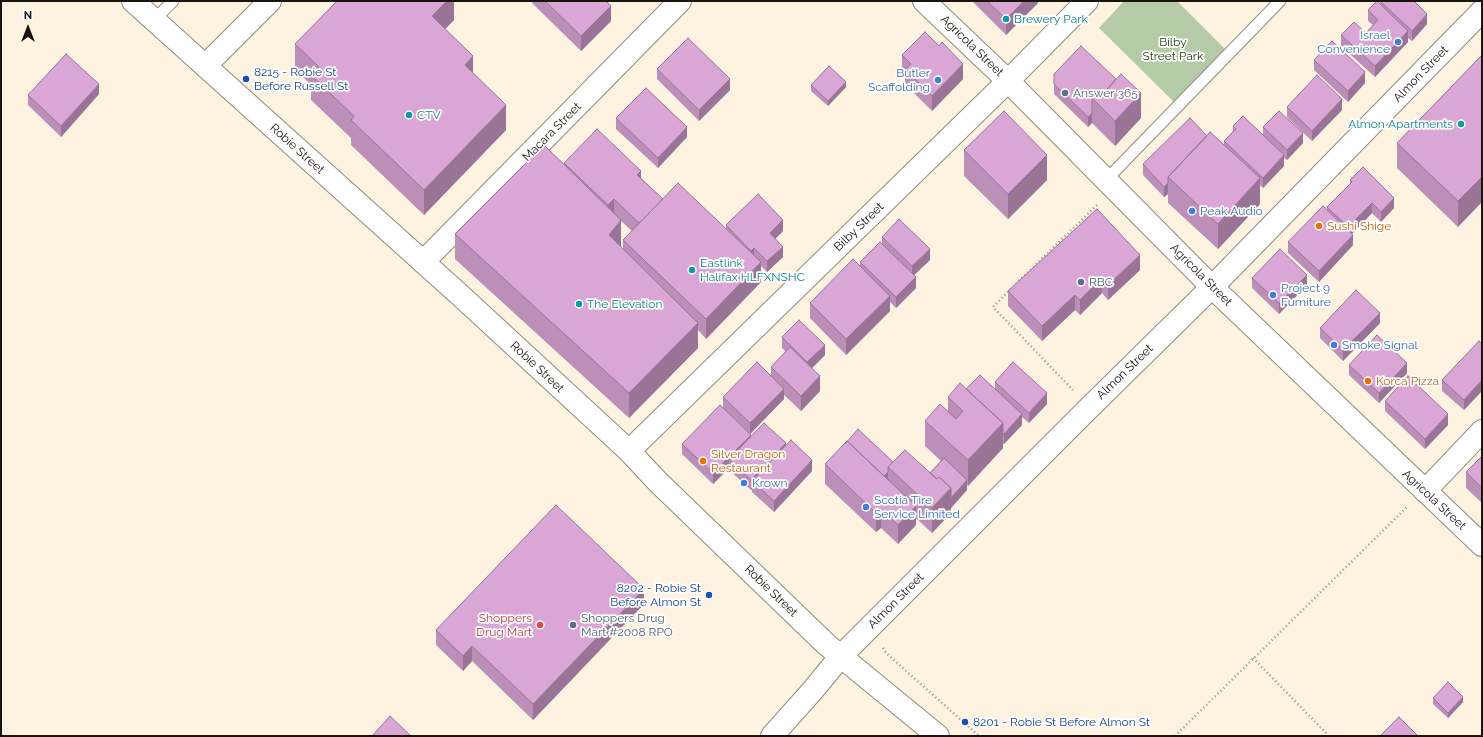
<!DOCTYPE html>
<html>
<head>
<meta charset="utf-8">
<style>
	body { margin:0 }
	#map { position:relative; width:1483px; height:737px; overflow:hidden; background:#fef3e1; font-family:Raleway,sans-serif }
	canvas { display:block }
	.frame { position:absolute; inset:0; border:2px solid #17140e; pointer-events:none }
	.north { position:absolute; left:8px; top:8px; width:40px; height:40px; -webkit-text-stroke:3px #fff; paint-order:stroke; rotate:0deg; font-size:11px; font-weight:700; line-height:16px; text-align:center; color:#17140e }
	.north::after { content:''; display:block; margin:auto; width:14px; height:18px; background:#17140e; clip-path:polygon(50% 0,100% 100%,50% 72%,0 100%) }
</style>
</head>
<body>
<div id="map">
<canvas width="1483" height="737"></canvas>
<div class="frame"></div>
<div class="north">N</div>
</div>
<script>
const c = document.querySelector('canvas').getContext('2d');
c.lineJoin = 'round';
function fillPath(path, color) { c.fillStyle = color; c.fill(path, 'evenodd'); }
const toPath = rows => new Path2D(rows.map(r => 'M' + r).join(''));
function trace(path, color, width, dash) { c.strokeStyle = color; c.lineWidth = width; c.lineCap = dash ? 'butt' : 'round'; c.setLineDash(dash || []); c.stroke(path); }
function drawText(font, color, halo, rows, align = 'center') {
  c.font = font + ' Raleway,sans-serif'; c.lineWidth = 3.5; c.setLineDash([]); c.textBaseline = 'middle'; c.strokeStyle = halo; c.fillStyle = color; for (const [text, x, y, turn = 0] of rows) {
    c.save(); c.translate(x, y); c.rotate((+turn || 0) * Math.PI / 180); c.textAlign = isNaN(turn) ? turn : align; if (halo) c.strokeText(text, 0, 0); c.fillText(text, 0, 0); c.restore();
  }
}
fillPath(toPath([
	[1124,1,1177,1,1225,49,1174,102,1099,28]
]), '#b5caa6');
const lane = toPath([
	[154,20,173,1],
	[1106,180,1280,1]
]);
const street = toPath([
	[205,66,270,1],
	[423,262,680,1],
	[1212,287,1482,11],
	[629,451,1008,81,1087,1],
	[1425,491,1482,431]
]);
const secondary = toPath([
	[133,1,461,296,629,451,658,482,827,645,938,736],
	[924,1,1008,81,1212,287,1482,545],
	[772,736,813,690,841,656,1090,407,1212,287]
]);
trace(lane, '#948b7b', 13);
trace(street, '#948b7b', 24);
trace(secondary, '#948b7b', 24);
trace(toPath([
	[1016,284,1098,204],
	[1011,289,993,307,1073,390],
	[883,648,886,653,979,736],
	[1253,658,1329,736],
	[1175,736,1408,506]
]), '#979083', 2.5, [1, 3]);
trace(lane, '#fff', 11);
trace(street, '#fff', 22);
trace(secondary, '#fff', 22);
fillPath(toPath([
	[454,1,454,20,445,29,473,74,506,130,424,215,351,145,351,138,311,100,311,85,295,69,295,44],
	[532,1,606,1,611,21,581,51,532,3],
	[972,1,1038,1,1038,3,1006,35],
	[1380,1,1427,24,1412,41,1408,38,1408,42,1375,77,1341,46,1341,35,1366,33,1373,25,1368,21,1368,10,1380,4],
	[902,55,963,79,932,111,905,84,905,73,902,70],
	[1482,55,1458,227,1397,168,1397,143],
	[1314,60,1365,83,1348,102,1314,70],
	[657,69,730,90,699,121,657,79],
	[1054,74,1141,118,1115,146,1092,123,1088,127,1054,94],
	[811,85,846,87,828,106,811,91],
	[99,94,61,137,28,105,28,95],
	[1287,107,1342,110,1312,141,1287,117],
	[616,118,687,137,658,168,616,129],
	[1233,126,1263,136,1263,127,1303,143,1287,160,1284,158,1284,166,1263,188,1260,185,1260,204,1218,249,1168,203,1168,194,1164,197,1143,175,1143,164,1207,136,1224,145,1224,141,1233,131],
	[964,150,1047,180,1008,219,964,176],
	[564,163,641,178,663,199,726,229,726,225,783,231,775,239,783,257,767,272,761,266,761,282,706,339,698,330,698,348,629,418,455,259,455,234,564,165],
	[621,221,632,231,623,240,623,250,620,247,621,246],
	[1350,180,1394,208,1381,222,1372,213,1352,233,1353,245,1319,282,1288,253,1288,242,1327,210,1327,207,1350,184],
	[882,237,930,260,914,275,916,288,896,308,890,302,890,311,846,355,810,318,810,303,860,266,860,262,882,244],
	[1140,270,1108,300,1102,293,1080,315,1075,310,1042,341,1008,306,1008,291],
	[1252,278,1307,285,1279,314,1252,288],
	[1380,323,1343,361,1320,338,1320,328],
	[1482,333,1482,391,1464,410,1442,391,1442,380,1481,343,1481,335],
	[782,337,825,355,812,368,820,391,801,411,784,395,784,399,750,434,723,408,723,397,771,376,771,367,786,352,782,348],
	[1349,365,1407,373,1379,403,1349,375],
	[995,382,1047,404,1029,423,1022,417,1022,425,1004,444,1003,444,1003,448,968,486,967,485,967,490,951,508,951,513,932,533,916,518,916,525,898,544,881,528,876,532,825,484,825,464,893,462,930,473,941,461,925,446,925,421,948,411,948,397,966,389,995,389],
	[1385,401,1448,425,1425,449,1385,411],
	[751,437,786,446,812,471,774,512,752,492,752,489,751,490,729,470,729,468,713,484,682,454,682,444],
	[1482,456,1482,503,1466,488,1466,472],
	[644,604,533,720,472,661,463,671,436,645,436,630],
	[1433,698,1463,702,1448,718,1433,704]
]), '#bb8fb8');
fillPath(toPath([
	[447,1,454,1,454,20,432,42,432,16],
	[1024,1,1038,1,1038,3,1006,35,1006,19],
	[611,6,611,21,581,51,581,36],
	[1427,14,1427,24,1412,41,1412,31],
	[1408,31,1408,42,1375,77,1375,66],
	[473,56,473,81,465,65],
	[963,64,963,79,932,111,932,96],
	[1365,72,1365,83,1348,102,1348,91],
	[730,79,730,90,699,121,699,110],
	[846,82,846,87,828,106,828,101],
	[99,84,99,94,61,137,61,126],
	[1141,93,1141,118,1115,146,1115,121],
	[1342,99,1342,110,1312,141,1312,131],
	[506,105,506,130,424,215,424,190],
	[1092,113,1092,123,1088,127,1088,117],
	[687,127,687,137,658,168,658,158],
	[1303,133,1303,143,1287,160,1287,150],
	[1047,155,1047,180,1008,219,1008,194],
	[1284,155,1284,166,1263,188,1263,178],
	[641,171,641,187,637,175],
	[1482,177,1482,202,1458,227,1458,201],
	[1260,178,1260,204,1218,249,1218,224],
	[1168,183,1168,194,1164,197,1164,187],
	[1394,198,1394,208,1381,222,1381,212],
	[614,199,614,214,608,220,608,205],
	[1372,203,1372,213,1348,238,1348,227],
	[621,220,621,246,609,261,609,235],
	[783,220,783,231,770,244,770,233],
	[1353,235,1353,245,1319,282,1319,271],
	[783,247,783,257,767,272,767,261],
	[754,248,754,259,751,262,751,251],
	[930,249,930,260,912,277,912,266],
	[1140,255,1140,270,1108,300,1108,285],
	[761,262,761,282,706,339,706,319],
	[1307,275,1307,285,1279,314,1279,303],
	[916,277,916,288,896,308,896,297],
	[1102,278,1102,293,1080,315,1080,300],
	[1075,295,1075,310,1042,341,1042,326],
	[890,296,890,311,846,355,846,339],
	[1380,313,1380,323,1343,361,1343,350],
	[698,323,698,348,629,418,629,393],
	[825,345,825,355,807,373,807,362],
	[1407,363,1407,373,1379,403,1379,393],
	[820,376,820,391,801,411,801,396],
	[1482,380,1482,391,1464,410,1464,400],
	[784,389,784,399,750,434,750,423],
	[1047,393,1047,404,1029,423,1029,413],
	[1022,414,1022,425,1004,444,1004,434],
	[1448,414,1448,425,1425,449,1425,439],
	[1003,423,1003,448,968,486,968,460],
	[751,435,751,446,729,459,729,468,713,484,713,473],
	[786,443,786,453,752,481,752,489,751,490,751,480],
	[812,460,812,471,774,512,774,501],
	[888,472,888,482,882,478],
	[967,480,967,490,951,508,951,513,932,533,932,508,951,488],
	[916,506,916,525,898,544,898,525],
	[881,509,881,528,876,532,876,513],
	[644,589,644,604,533,720,533,704],
	[472,646,472,661,463,671,463,656],
	[1463,697,1463,702,1448,718,1448,713]
]), '#997496');
const building = toPath([
	[337,1,447,1,432,16,473,56,465,65,506,105,424,190,351,120,354,116,311,75,319,67,295,44,337,1],
	[545,1,606,1,611,6,581,36,545,1],
	[987,1,1024,1,1006,19,987,1],
	[1377,1,1408,31,1375,66,1341,35,1354,22,1366,33,1378,20,1368,10,1377,1],
	[1380,1,1414,1,1427,14,1412,31,1380,1],
	[925,32,939,46,942,42,963,64,932,96,905,69,911,64,902,55,925,32],
	[688,38,730,79,699,110,657,69,688,38],
	[1332,41,1365,72,1348,91,1314,60,1332,41],
	[1081,46,1116,79,1103,94,1099,90,1092,98,1092,113,1088,117,1054,84,1054,74,1081,46],
	[66,54,99,84,61,126,28,95,66,54],
	[1482,55,1482,177,1458,201,1397,143,1482,55],
	[829,66,846,82,828,101,811,85,829,66],
	[1121,74,1141,93,1115,121,1092,98,1099,90,1103,94,1121,74],
	[1317,75,1342,99,1312,131,1287,107,1317,75],
	[646,88,687,127,658,158,616,118,646,88],
	[1004,111,1047,155,1008,194,964,150,1004,111],
	[1279,111,1303,133,1287,150,1263,127,1279,111],
	[1243,116,1284,155,1263,178,1224,141,1236,129,1233,126,1243,116],
	[1190,118,1207,136,1168,177,1168,183,1164,187,1143,164,1190,118],
	[597,129,641,171,637,175,663,199,639,223,614,199,608,205,564,163,597,129],
	[1210,132,1260,178,1218,224,1168,177,1210,132],
	[544,145,621,220,609,235,698,323,629,393,455,234,544,145],
	[1363,167,1394,198,1381,212,1372,203,1348,227,1327,207,1352,182,1350,180,1363,167],
	[678,183,761,262,706,319,623,240,678,183],
	[758,194,783,220,770,233,783,247,767,261,754,248,751,251,726,225,758,194],
	[1323,206,1353,235,1319,271,1288,242,1323,206],
	[1097,209,1140,255,1108,285,1102,278,1080,300,1075,295,1042,326,1008,291,1097,209],
	[899,219,930,249,912,266,882,237,899,219],
	[880,242,916,277,896,297,860,262,880,242],
	[1280,249,1307,275,1279,303,1252,278,1280,249],
	[853,259,890,296,846,339,810,303,853,259],
	[1356,290,1380,313,1343,350,1320,328,1356,290],
	[799,320,825,345,807,362,782,337,799,320],
	[1377,335,1407,363,1379,393,1349,365,1377,335],
	[1479,341,1482,344,1482,380,1464,400,1442,380,1479,341],
	[790,347,820,376,801,396,771,367,790,347],
	[757,362,784,389,750,423,723,397,757,362],
	[1013,362,1047,393,1029,413,995,382,1013,362],
	[980,375,1022,414,1004,434,1003,433,1003,423,966,389,980,375],
	[1408,376,1448,414,1425,439,1385,401,1408,376],
	[960,383,1003,423,968,460,925,421,940,404,956,419,963,411,948,397,960,383],
	[720,405,751,435,713,473,682,444,720,405],
	[764,423,786,443,751,480,729,459,764,423],
	[858,429,893,462,888,467,888,472,884,476,847,441,845,444,858,429],
	[791,440,812,460,774,501,752,481,791,440],
	[847,441,916,506,898,525,881,509,876,513,825,464,847,441],
	[905,450,937,479,939,477,951,488,932,508,888,467,905,450],
	[1482,456,1482,488,1466,472,1482,456],
	[944,458,967,480,951,498,951,488,939,477,937,479,930,473,944,458],
	[556,505,644,589,533,704,472,646,463,656,436,630,556,505],
	[1448,682,1463,697,1448,713,1433,698,1448,682],
	[390,716,411,736,372,736,390,716],
	[1399,717,1418,736,1380,736,1399,717]
]);
fillPath(building, '#daa6d6');
trace(building, '#997496', 1);
for (const [x, y, r, color] of [
	[1006,19,4,"#0f9aa8"],
	[1398,42,4,"#3f7fe0"],
	[246,79,4,"#1a4fb4"],
	[938,80,4,"#3f7fe0"],
	[1065,93,4,"#5c6f8a"],
	[409,115,4,"#0f9aa8"],
	[1461,124,4,"#0f9aa8"],
	[1192,211,4,"#3f7fe0"],
	[1319,226,4,"#e8710a"],
	[692,270,4,"#0f9aa8"],
	[1081,282,4,"#5c6f8a"],
	[1273,295,4,"#3f7fe0"],
	[579,304,4,"#0f9aa8"],
	[1334,345,4,"#3f7fe0"],
	[1368,381,4,"#e8710a"],
	[703,461,4,"#e8710a"],
	[744,483,4,"#3f7fe0"],
	[866,507,4,"#3f7fe0"],
	[709,595,4,"#1a4fb4"],
	[540,625,4,"#e0444e"],
	[573,625,4,"#5c6f8a"],
	[965,722,4,"#1a4fb4"]
]) { const dot = new Path2D(); dot.arc(x, y, r, 0, 2 * Math.PI); c.fillStyle = color; c.fill(dot); trace(dot, '#fff', 1.5); }
drawText('12px', '#0d838f', '#fff', [
	["Brewery Park",1014,19],
	["CTV",417,115],
	["Almon Apartments",1453,124,"right"],
	["Eastlink",700,263],
	["Halifax HLFXNSHC",700,277],
	["The Elevation",587,304]
], 'left');
drawText('12px', '#366cbe', '#fff', [
	["Israel",1390,35,"right"],
	["Convenience",1390,49,"right"],
	["Butler",930,73,"right"],
	["Scaffolding",930,87,"right"],
	["Peak Audio",1200,211],
	["Project 9",1281,288],
	["Furniture",1281,302],
	["Smoke Signal",1342,345],
	["Krown",752,483],
	["Scotia Tire",874,500],
	["Service Limited",874,514]
], 'left');
drawText('12px', '#223f00', '#fff', [
	["Bilby",1173,42],
	["Street Park",1173,56]
]);
drawText('12px', '#17140e', '#fff', [
	["Agricola Street",972,46,44],
	["Almon Street",1421,74,-46],
	["Macara Street",552,132,-45],
	["Robie Street",297,149,42],
	["Bilby Street",859,227,-44],
	["Agricola Street",1201,275,45],
	["Robie Street",537,367,43],
	["Almon Street",1125,372,-44],
	["Agricola Street",1434,500,43],
	["Robie Street",771,591,44],
	["Almon Street",896,601,-45]
]);
drawText('12px', '#164399', '#fff', [
	["8215 - Robie St",254,72],
	["Before Russell St",254,86],
	["8202 - Robie St",701,588,"right"],
	["Before Almon St",701,602,"right"],
	["8201 - Robie St Before Almon St",973,722]
], 'left');
drawText('12px', '#4e5e75', '#fff', [
	["Answer 365",1073,93],
	["RBC",1089,282],
	["Shoppers Drug",581,618],
	["Mart #2008 RPO",581,632]
], 'left');
drawText('12px', '#c56008', '#fff', [
	["Sushi Shige",1327,226],
	["Korca Pizza",1376,381],
	["Silver Dragon",711,454],
	["Restaurant",711,468]
], 'left');
drawText('12px', '#be3a42', '#fff', [
	["Shoppers",532,618],
	["Drug Mart",532,632]
], 'right');
</script>
</body>
</html>
